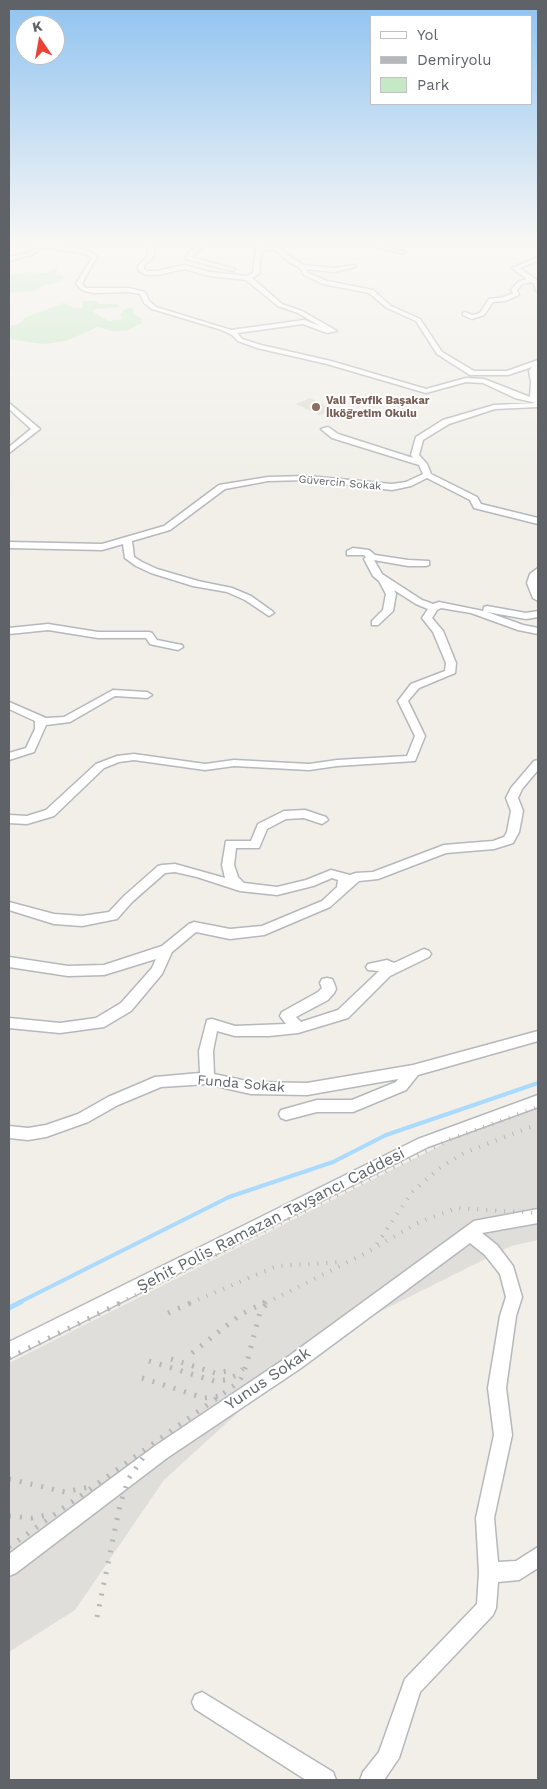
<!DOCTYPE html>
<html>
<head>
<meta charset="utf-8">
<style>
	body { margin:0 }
	#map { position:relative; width:547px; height:1789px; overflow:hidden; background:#f1efe8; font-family:"Work Sans",sans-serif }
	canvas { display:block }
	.frame { position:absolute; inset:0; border:10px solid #5f6368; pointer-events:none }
	.legend { position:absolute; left:370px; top:15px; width:162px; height:90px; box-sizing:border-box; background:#fff; border:1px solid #bfc1c3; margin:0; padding:6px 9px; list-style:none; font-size:15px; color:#5f6368 }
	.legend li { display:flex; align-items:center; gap:10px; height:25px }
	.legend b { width:25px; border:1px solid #bfc1c3 }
	.north { position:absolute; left:15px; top:15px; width:50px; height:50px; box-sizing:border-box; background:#fff; border:1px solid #bfc1c3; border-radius:50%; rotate:348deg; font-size:14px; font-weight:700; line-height:20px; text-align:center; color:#5f6368 }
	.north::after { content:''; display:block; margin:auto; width:18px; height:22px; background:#ea4335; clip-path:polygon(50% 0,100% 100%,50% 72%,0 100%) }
</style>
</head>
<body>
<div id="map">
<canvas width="547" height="1789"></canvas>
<div class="frame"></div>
<ul class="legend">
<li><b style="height:6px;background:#fff"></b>Yol</li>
<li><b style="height:6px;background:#b6b7b8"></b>Demiryolu</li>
<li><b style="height:14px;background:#c5e8c5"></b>Park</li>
</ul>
<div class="north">K</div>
</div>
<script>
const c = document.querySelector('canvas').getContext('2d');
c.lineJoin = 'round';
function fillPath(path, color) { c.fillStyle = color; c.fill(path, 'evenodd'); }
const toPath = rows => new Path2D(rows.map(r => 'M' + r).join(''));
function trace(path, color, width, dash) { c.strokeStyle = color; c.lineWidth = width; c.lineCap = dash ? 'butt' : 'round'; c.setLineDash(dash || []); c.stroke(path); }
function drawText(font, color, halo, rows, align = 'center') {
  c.font = font + ' "Work Sans",sans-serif'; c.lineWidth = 4; c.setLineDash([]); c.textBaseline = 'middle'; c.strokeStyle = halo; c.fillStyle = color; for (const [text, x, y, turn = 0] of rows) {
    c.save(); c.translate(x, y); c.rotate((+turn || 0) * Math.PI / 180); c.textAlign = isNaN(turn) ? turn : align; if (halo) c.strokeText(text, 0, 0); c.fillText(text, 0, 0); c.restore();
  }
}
fillPath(toPath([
	[538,1104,538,1240,511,1246,311,1346,164,1480,75,1610,9,1652,9,1363,473,1129]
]), '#e0deda');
fillPath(toPath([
	[310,398,336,410,319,415,296,404]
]), '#e1ded6');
fillPath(toPath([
	[54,268,58,268,55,274,65,277,58,283,43,286,33,291,9,293,9,275,30,272,48,273],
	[83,301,97,301,98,304,117,304,121,307,97,309,92,311,109,321,123,319,120,315,125,309,133,307,134,314,141,318,142,323,126,331,112,331,98,327,66,341,43,344,9,339,9,326,16,325,22,321,24,318,64,303,74,308,82,308]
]), '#c5e8c5');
trace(toPath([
	[18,1303,229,1197,333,1162,386,1135,538,1083]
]), '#aadaff', 4);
trace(toPath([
	[9,1308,21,1302]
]), '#aadaff', 5);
const street = toPath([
	[35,245,53,245,87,250,97,256,82,284,86,288,129,288,145,292,149,301,156,307,231,330,304,320,320,326,298,313,278,306,246,280,210,276,184,269,158,275,146,275,138,270,138,266,147,256,149,248,147,245,153,245,155,248,153,257,144,266,144,269,147,271,157,271,184,265,210,272,247,276,253,273,256,249,254,245,260,245,262,248,276,246,303,265,334,268,355,265,355,267,334,272,306,269,308,273,327,281,373,290,391,306,420,319,442,352,474,371,507,371,538,360,537,371,538,407,495,409,449,424,423,440,419,455,427,464,431,474,477,497,481,504,538,518,538,524,474,508,470,500,427,478,411,486,392,490,307,480,268,481,225,489,170,530,132,541,134,557,142,562,157,569,198,581,232,588,251,596,272,611,274,613,269,616,245,600,227,592,193,586,151,573,136,566,125,558,123,544,102,550,9,548,9,542,102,544,164,526,219,485,268,477,307,476,392,484,406,482,423,474,419,465,332,438,321,429,328,427,338,434,413,458,411,455,416,437,443,420,494,405,536,403,515,398,483,383,466,382,426,393,327,364,257,348,238,341,232,335,222,330,152,309,144,303,140,294,129,292,93,293,82,290,76,284,92,258,85,254,41,247,40,250,31,255,9,261,9,257,27,253,35,248,35,245],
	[268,250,275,250,289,262,300,268,304,275,323,284,369,293,387,308,416,321,437,354,470,375,508,375,532,367,529,371,531,382,530,397,484,379,466,378,426,389,331,361,261,345,242,339,237,333,303,324,327,333,337,331,302,311,282,304,252,278,259,274,261,253,268,250],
	[199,245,206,245,191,257,235,269,232,271,186,259,188,253,199,245],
	[369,245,380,245,406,252,403,254,369,245],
	[538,257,538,261,520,268,538,281,538,292,536,291,534,284,531,282,522,284,517,290,519,295,505,301,493,302,484,315,472,319,463,315,463,313,465,312,472,315,480,313,489,299,504,297,513,293,511,290,518,282,527,279,512,268,538,257],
	[9,403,40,429,9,453,9,447,31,429,9,409,9,403],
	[353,548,369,550,375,555,408,560,429,561,429,565,426,566,408,566,374,560,382,574,422,600,433,604,439,602,483,611,484,607,487,606,526,613,538,611,538,617,526,619,487,612,523,625,538,628,538,634,518,630,471,613,441,608,437,610,432,618,443,631,456,663,455,673,419,688,408,701,425,736,415,761,337,766,309,770,234,766,205,770,134,760,119,762,104,768,54,816,27,824,9,823,9,815,27,816,46,810,96,764,117,756,134,754,205,764,234,760,309,764,337,760,407,756,415,736,398,701,411,684,445,671,446,663,433,632,422,618,428,609,416,604,394,590,396,594,393,611,378,625,372,625,372,621,383,610,386,594,379,581,373,576,364,559,366,557,364,555,347,555,347,551,353,548],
	[538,568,537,583,538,601,533,598,527,583,530,574,538,568],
	[48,624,98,632,149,632,152,633,157,640,182,645,183,647,178,650,154,645,150,644,146,638,98,638,48,630,9,634,9,628,48,624],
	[113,690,147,692,152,695,147,698,115,696,70,722,46,725,34,752,9,760,9,753,26,748,35,729,35,721,9,709,9,702,46,718,64,717,113,690],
	[538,760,538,770,522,789,518,798,523,811,519,832,513,843,494,849,446,853,378,879,359,881,330,907,264,935,230,939,196,932,172,952,162,974,131,1011,104,1027,60,1033,9,1028,9,1018,60,1023,96,1018,121,1003,152,968,156,959,104,975,68,976,9,967,9,957,68,966,104,965,162,946,189,924,194,922,230,929,262,926,322,901,337,887,338,880,332,878,313,886,277,895,240,891,197,877,175,872,165,873,132,902,117,919,82,926,54,924,9,910,9,902,54,914,82,916,109,912,124,896,158,866,162,865,175,864,225,878,222,865,226,841,251,841,258,824,284,811,305,810,326,817,328,820,322,824,304,818,286,819,267,829,259,848,236,848,234,865,238,877,244,883,277,887,306,880,331,870,350,875,356,873,373,872,444,845,493,841,504,837,507,832,511,811,506,798,511,788,534,761,538,760],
	[424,949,429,951,431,954,429,957,390,976,348,1018,298,1033,269,1036,235,1036,217,1031,213,1051,214,1074,251,1082,307,1083,413,1065,538,1031,538,1041,418,1075,406,1090,353,1112,317,1112,286,1120,281,1118,279,1114,281,1110,317,1100,352,1100,396,1082,398,1079,307,1095,251,1094,207,1084,161,1087,118,1105,88,1122,46,1137,28,1140,9,1138,9,1126,28,1128,46,1125,78,1114,108,1097,155,1077,200,1073,199,1051,207,1020,212,1019,235,1026,286,1024,280,1016,282,1012,318,992,322,988,320,983,322,979,327,978,332,979,334,983,336,989,334,993,328,1000,296,1017,301,1022,338,1010,379,971,368,970,366,967,368,964,387,960,394,963,424,949],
	[538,1095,538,1107,428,1147,9,1359,9,1342,418,1139,538,1095],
	[538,1209,538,1223,482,1233,497,1245,513,1266,522,1297,516,1316,506,1388,512,1435,494,1518,498,1562,516,1561,538,1547,538,1568,519,1580,498,1582,496,1608,493,1615,420,1692,399,1758,384,1780,360,1780,363,1772,379,1752,405,1679,477,1604,479,1573,476,1518,494,1435,488,1388,500,1316,506,1297,500,1274,485,1255,470,1243,301,1368,167,1458,16,1573,9,1576,9,1554,155,1446,289,1356,474,1221,538,1209],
	[202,1692,333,1772,336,1780,306,1780,195,1709,192,1702,195,1695,202,1692]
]);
trace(street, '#b5b8bc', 3);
fillPath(street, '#fff');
trace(toPath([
	[377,1244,412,1192,441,1167,464,1153,538,1124],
	[119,1303,451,1139,538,1107],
	[190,1303,277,1266,341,1262],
	[263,1303,265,1302],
	[266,1303,362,1255,418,1223,456,1208,538,1213]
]), '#b6b7b8', 4, [1, 8]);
trace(toPath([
	[168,1313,193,1302],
	[192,1353,240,1315,265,1302],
	[9,1358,122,1302],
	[171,1359,215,1373,233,1370],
	[149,1361,214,1381,225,1380,237,1375,243,1369],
	[142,1378,204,1398,219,1396],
	[9,1479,65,1492,89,1487],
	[9,1516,32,1518,51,1514],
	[9,1547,235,1385,241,1378,246,1366,260,1312,268,1302],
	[97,1617,120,1505,129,1478,145,1455]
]), '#b6b7b8', 5, [2, 9]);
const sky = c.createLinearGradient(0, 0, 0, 496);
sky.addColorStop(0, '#8fc3f1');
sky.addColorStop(0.49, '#f9f8f5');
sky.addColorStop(1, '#f9f8f500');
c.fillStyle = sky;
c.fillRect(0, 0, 547, 496);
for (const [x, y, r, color] of [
	[316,407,5,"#8d6e63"]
]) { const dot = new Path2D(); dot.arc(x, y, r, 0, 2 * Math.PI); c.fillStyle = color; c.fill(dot); trace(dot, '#fff', 2); }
drawText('bold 11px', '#785e54', '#fff', [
	["Vali Tevfik Başakar",326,401],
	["İlköğretim Okulu",326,414]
], 'left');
drawText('11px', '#5f6368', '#fff', [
	["Güvercin Sokak",340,483,5]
]);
drawText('14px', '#5f6368', '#fff', [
	["Funda Sokak",241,1084,5]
]);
drawText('16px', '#5f6368', '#fff', [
	["Şehit Polis Ramazan Tavşancı Caddesi",271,1220,-27],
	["Yunus Sokak",268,1379,-34]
]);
</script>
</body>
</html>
